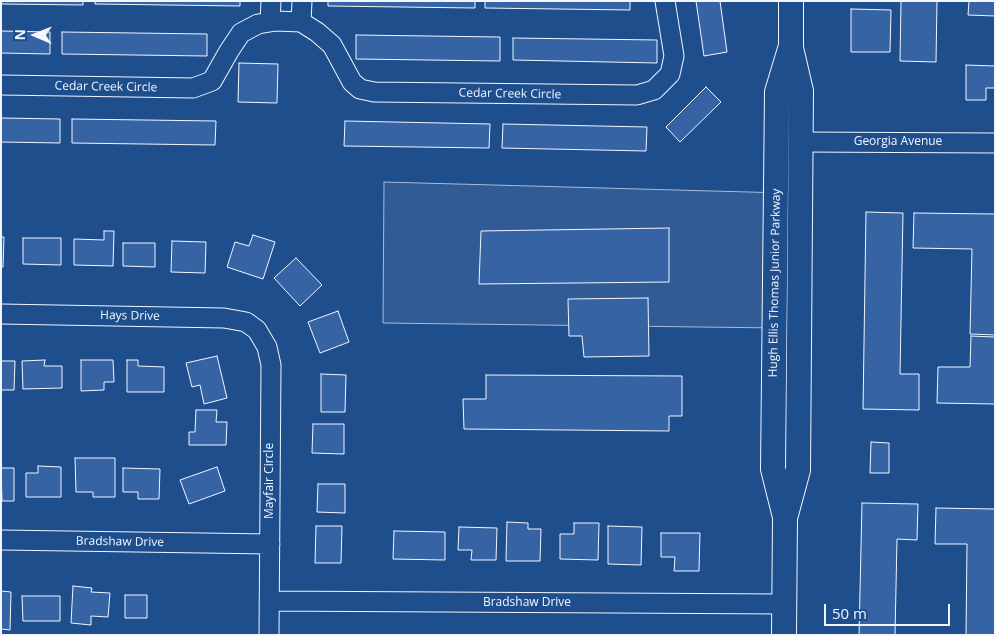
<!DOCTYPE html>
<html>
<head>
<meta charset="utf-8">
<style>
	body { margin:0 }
	#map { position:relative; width:996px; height:636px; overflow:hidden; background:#1f4e8c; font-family:"Open Sans",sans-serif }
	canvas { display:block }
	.frame { position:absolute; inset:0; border:2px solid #f2f6ff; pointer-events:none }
	.north { position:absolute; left:10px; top:10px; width:50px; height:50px; -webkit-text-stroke:4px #1f4e8c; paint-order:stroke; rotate:271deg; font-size:14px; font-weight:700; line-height:20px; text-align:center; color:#f2f6ff }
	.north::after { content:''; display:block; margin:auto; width:18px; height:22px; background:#f2f6ff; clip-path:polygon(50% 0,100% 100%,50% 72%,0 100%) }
	.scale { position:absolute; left:824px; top:604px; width:126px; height:22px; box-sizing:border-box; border:2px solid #f2f6ff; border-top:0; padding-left:6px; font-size:15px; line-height:18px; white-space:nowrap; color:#f2f6ff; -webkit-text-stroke:4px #1f4e8c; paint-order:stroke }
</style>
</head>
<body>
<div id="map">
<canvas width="996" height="636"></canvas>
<div class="frame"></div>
<div class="north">N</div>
<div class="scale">50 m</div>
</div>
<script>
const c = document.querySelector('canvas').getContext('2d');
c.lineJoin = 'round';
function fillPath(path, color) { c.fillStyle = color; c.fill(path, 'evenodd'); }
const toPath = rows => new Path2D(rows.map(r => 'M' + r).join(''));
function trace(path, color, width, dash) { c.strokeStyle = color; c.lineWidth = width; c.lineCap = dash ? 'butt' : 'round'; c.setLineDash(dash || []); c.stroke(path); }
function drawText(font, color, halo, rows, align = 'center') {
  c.font = font + ' "Open Sans",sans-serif'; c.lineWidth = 4; c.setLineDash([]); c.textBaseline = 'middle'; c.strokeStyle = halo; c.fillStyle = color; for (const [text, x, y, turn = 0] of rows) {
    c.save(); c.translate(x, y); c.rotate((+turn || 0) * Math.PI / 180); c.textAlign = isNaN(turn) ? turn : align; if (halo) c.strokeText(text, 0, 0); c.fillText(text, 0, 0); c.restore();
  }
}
const built = toPath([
	[384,182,785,193,778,328,383,323,384,182]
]);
fillPath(built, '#305b95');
trace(built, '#a8bbd7', 1);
const building = toPath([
	[1,1,83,1,83,5,1,4,1,1],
	[95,1,240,1,240,6,95,4,95,1],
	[328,1,475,1,475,8,328,6,328,1],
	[485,1,630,1,630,10,485,8,485,1],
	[696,1,720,1,727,52,704,56,696,1],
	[901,1,937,1,936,62,900,61,901,1],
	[969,1,995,1,995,16,968,15,969,1],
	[851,9,891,10,890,52,851,52,851,9],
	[1,31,50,32,50,54,1,53,1,31],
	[62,32,207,34,207,56,62,54,62,32],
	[356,35,500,37,500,61,356,59,356,35],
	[513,38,657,40,657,63,513,60,513,38],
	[239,63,278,64,277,103,238,102,239,63],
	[966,65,995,66,995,88,986,88,986,100,966,100,966,65],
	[706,87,721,102,680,142,666,127,706,87],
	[1,118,60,119,60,143,1,142,1,118],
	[72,119,216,121,215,145,72,143,72,119],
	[345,121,490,124,489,148,344,146,345,121],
	[503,124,647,127,646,151,502,148,503,124],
	[866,212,903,213,900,374,919,374,919,410,863,409,866,212],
	[914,213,995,214,995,335,970,334,972,249,913,248,914,213],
	[669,228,669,282,479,284,481,231,669,228],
	[104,231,114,231,113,266,74,265,74,239,104,240,104,231],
	[253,235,275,242,263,279,227,267,235,242,249,246,253,235],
	[1,237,4,237,3,267,1,267,1,237],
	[23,238,61,238,61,265,23,264,23,238],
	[172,241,206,242,205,273,171,272,172,241],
	[123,243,155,243,155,267,123,266,123,243],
	[296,258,322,285,300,306,274,278,296,258],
	[648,298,649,356,584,357,582,336,569,336,568,299,648,298],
	[338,311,349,342,320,353,308,322,338,311],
	[971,336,995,337,995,404,937,403,938,367,970,367,971,336],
	[217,356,227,398,204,404,200,385,192,387,186,363,217,356],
	[45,360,44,366,62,366,62,388,23,389,22,361,45,360],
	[81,360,113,360,114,382,104,382,104,390,81,391,81,360],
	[127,360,138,360,138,366,164,367,164,392,127,392,127,360],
	[1,361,15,361,14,390,1,390,1,361],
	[321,374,346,375,345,412,321,412,321,374],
	[486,375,682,376,682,416,669,416,669,431,464,429,463,399,486,399,486,375],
	[196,410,217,410,216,422,227,422,226,445,189,445,189,432,195,432,196,410],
	[313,424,344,424,344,454,312,453,313,424],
	[871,442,889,443,889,473,870,473,871,442],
	[75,458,115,458,115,497,93,497,93,492,76,492,75,458],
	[38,466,61,467,61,497,26,497,26,473,38,473,38,466],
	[217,467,225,491,189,504,180,480,217,467],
	[1,468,14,468,14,501,2,501,1,468],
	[123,468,160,469,159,499,138,499,138,492,123,492,123,468],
	[318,484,345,484,345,513,317,512,318,484],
	[862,503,918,504,917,540,897,539,895,635,859,635,862,503],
	[936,508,995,509,995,635,966,635,967,544,935,544,936,508],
	[507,522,528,523,528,529,541,529,540,561,506,561,507,522],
	[574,523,599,523,598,560,560,559,560,534,574,534,574,523],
	[316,526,342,526,341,563,315,563,316,526],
	[608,526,642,527,641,565,608,564,608,526],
	[459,527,497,528,496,560,471,560,472,550,458,550,459,527],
	[394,531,445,532,445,560,393,559,394,531],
	[661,533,700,533,699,571,674,571,675,557,661,557,661,533],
	[73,586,92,588,91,592,110,593,108,617,91,616,91,625,71,623,73,586],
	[1,591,11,592,10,630,1,629,1,591],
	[125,595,147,595,147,618,125,618,125,595],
	[22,596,60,596,60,621,23,621,22,596]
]);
fillPath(building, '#3563a3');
trace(building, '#f2f6ff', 1);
const minor = toPath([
	[270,22,271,1],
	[301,22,302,1],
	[1,85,193,88,212,81,229,51,241,33,258,24,276,21,301,22,317,32,332,45,352,82,360,89,374,92,637,95,654,90,670,74,674,56,665,1],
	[801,142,995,143],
	[1,314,224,318,246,322,257,330,267,347,271,365,269,635],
	[1,540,270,544],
	[269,601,784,604]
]);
const major = toPath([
	[785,517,773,469,777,92,790,49],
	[784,635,785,518,798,470,801,91,791,48,791,1]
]);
trace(minor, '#f2f6ff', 21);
trace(major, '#f2f6ff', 26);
trace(minor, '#1f4e8c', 19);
trace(major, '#1f4e8c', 24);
drawText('12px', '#f2f6ff', '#1f4e8c', [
	["Cedar Creek Circle",106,87,1],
	["Cedar Creek Circle",510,94,1],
	["Georgia Avenue",898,142],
	["Hugh Ellis Thomas Junior Parkway",775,283,-89],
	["Hays Drive",130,316,1],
	["Mayfair Circle",270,481,-90],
	["Bradshaw Drive",120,542,1],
	["Bradshaw Drive",527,603]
]);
</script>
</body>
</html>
